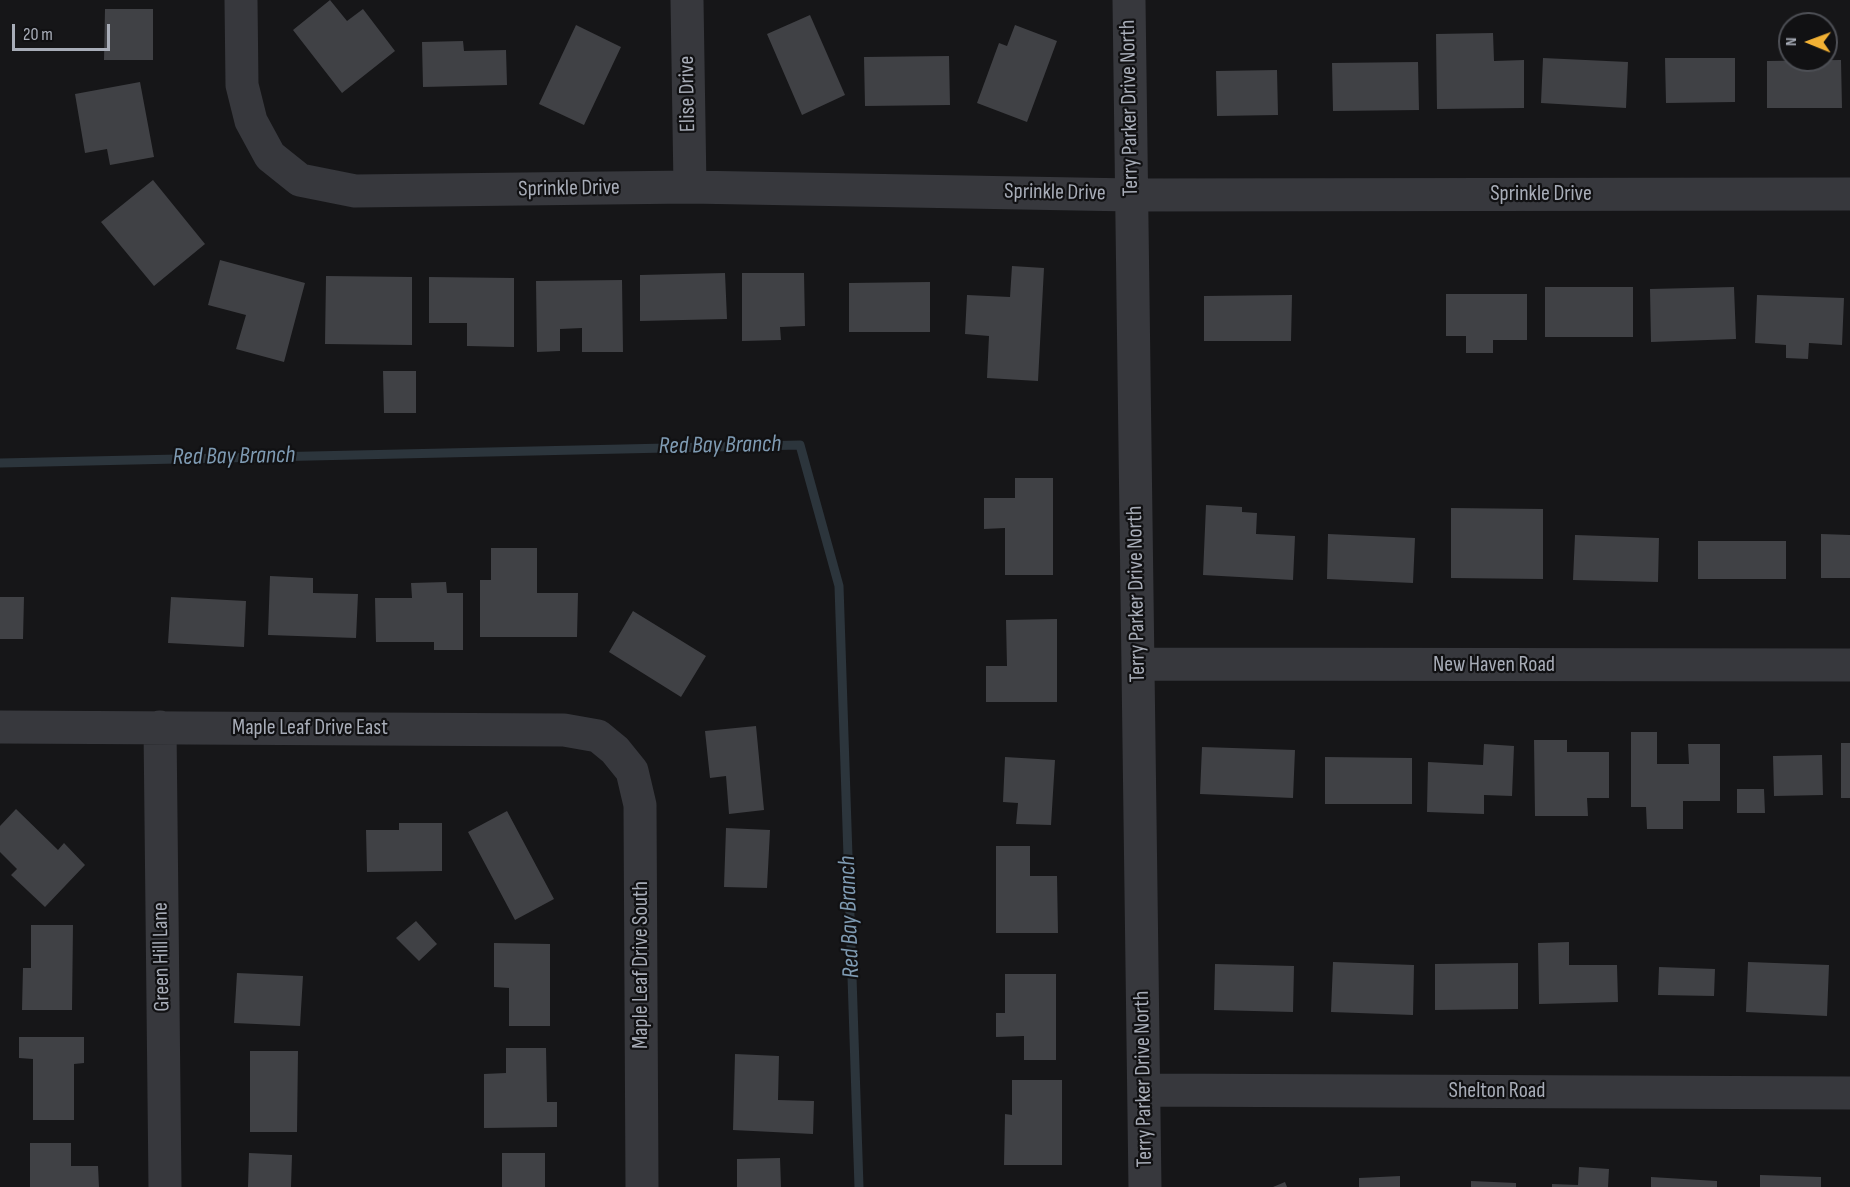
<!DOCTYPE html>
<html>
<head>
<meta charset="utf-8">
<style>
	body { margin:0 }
	#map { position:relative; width:1850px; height:1187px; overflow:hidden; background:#161618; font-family:"Sofia Sans Condensed",sans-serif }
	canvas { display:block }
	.north { position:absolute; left:1778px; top:12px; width:60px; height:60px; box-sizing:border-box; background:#111113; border:2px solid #4d4f55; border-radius:50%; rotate:271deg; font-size:16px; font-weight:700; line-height:24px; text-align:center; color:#a8adb8 }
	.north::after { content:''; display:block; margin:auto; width:21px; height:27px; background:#f2b134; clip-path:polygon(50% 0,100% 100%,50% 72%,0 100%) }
	.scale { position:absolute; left:12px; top:24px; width:98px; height:27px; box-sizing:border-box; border:3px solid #a8adb8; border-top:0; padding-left:8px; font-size:18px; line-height:21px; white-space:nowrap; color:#a8adb8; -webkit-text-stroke:4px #111113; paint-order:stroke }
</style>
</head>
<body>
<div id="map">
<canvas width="1850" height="1187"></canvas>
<div class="north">N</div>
<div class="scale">20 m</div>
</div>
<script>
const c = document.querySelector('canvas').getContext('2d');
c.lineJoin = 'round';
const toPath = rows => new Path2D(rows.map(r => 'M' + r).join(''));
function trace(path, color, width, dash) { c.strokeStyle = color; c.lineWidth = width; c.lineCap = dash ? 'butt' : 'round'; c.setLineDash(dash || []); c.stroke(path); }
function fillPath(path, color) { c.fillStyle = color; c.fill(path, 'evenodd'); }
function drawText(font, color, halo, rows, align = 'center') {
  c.font = font + ' "Sofia Sans Condensed",sans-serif'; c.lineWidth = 4.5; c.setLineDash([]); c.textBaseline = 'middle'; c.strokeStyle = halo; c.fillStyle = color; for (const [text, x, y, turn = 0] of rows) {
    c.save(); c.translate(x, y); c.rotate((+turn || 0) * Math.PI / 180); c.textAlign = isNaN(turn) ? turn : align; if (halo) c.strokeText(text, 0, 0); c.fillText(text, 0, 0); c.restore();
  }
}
trace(toPath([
	[0,463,800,445,839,586,859,1187]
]), '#2c353c', 9);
fillPath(toPath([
	[330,0,347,21,363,9,395,51,342,93,293,30],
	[105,9,153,9,153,60,104,60],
	[810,15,845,95,802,115,767,34],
	[576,25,621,47,584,125,539,104],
	[1015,25,1057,41,1027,122,977,103,999,43,1007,46],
	[1493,33,1494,61,1524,60,1524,108,1437,109,1436,34],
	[463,41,464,51,506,50,507,85,423,87,422,42],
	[949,56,950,105,865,106,864,57],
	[1543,58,1628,62,1626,108,1541,103],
	[1665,58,1735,58,1735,102,1666,103],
	[1841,60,1842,108,1767,108,1767,61],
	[1418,62,1419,110,1333,111,1332,63],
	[1277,70,1278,115,1217,116,1216,71],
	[140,82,154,157,110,165,107,149,85,153,75,94],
	[153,180,205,244,154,286,101,222],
	[220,260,305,283,284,362,236,349,246,315,208,305],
	[1012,266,1044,268,1038,381,987,378,989,336,965,334,967,295,1010,297],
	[725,273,727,319,640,321,640,275],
	[742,273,804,273,805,326,780,327,781,340,742,341],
	[326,276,412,277,412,345,325,344],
	[429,277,514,278,514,347,467,346,467,323,429,323],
	[622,280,623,352,582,352,582,328,560,329,560,351,537,352,536,281],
	[930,282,930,332,849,332,849,283],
	[1545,287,1633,287,1633,337,1545,337],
	[1734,287,1736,339,1651,342,1650,289],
	[1446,294,1527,294,1527,340,1493,340,1493,353,1466,353,1466,336,1446,336],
	[1292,295,1291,341,1204,341,1204,296],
	[1757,295,1844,298,1842,345,1809,343,1808,359,1786,358,1786,345,1755,343],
	[383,371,416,371,416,413,384,413],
	[1015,478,1053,478,1053,575,1005,575,1005,528,984,529,984,498,1015,498],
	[1206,505,1242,507,1242,512,1257,513,1256,534,1295,536,1293,580,1203,575],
	[1451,508,1543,509,1543,579,1451,578],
	[1328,534,1415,538,1413,583,1327,579],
	[1821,534,1850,535,1850,578,1821,578],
	[1575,535,1659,538,1658,582,1573,580],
	[1698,541,1786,541,1786,579,1698,579],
	[491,548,537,548,537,593,578,593,577,637,480,637,480,580,491,580],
	[270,576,313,578,313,593,358,594,356,638,268,635],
	[446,582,447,593,463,593,463,650,434,650,434,642,376,642,375,598,412,598,411,583],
	[0,597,24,597,23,639,0,639],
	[171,597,246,601,244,647,168,643],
	[633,611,706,656,681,697,609,652],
	[1057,619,1057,702,986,702,986,666,1007,666,1006,620],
	[756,726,764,810,729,814,726,776,710,778,705,731],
	[1631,732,1657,732,1657,764,1689,764,1688,744,1720,744,1720,801,1683,801,1683,829,1647,829,1646,807,1631,807],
	[1534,740,1567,740,1567,752,1609,752,1609,798,1587,798,1588,816,1535,816],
	[1841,743,1850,743,1850,798,1841,798],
	[1484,744,1514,746,1512,796,1484,795,1484,814,1427,812,1428,762,1483,765],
	[1202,747,1295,750,1293,798,1200,794],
	[1822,755,1823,795,1774,796,1773,756],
	[1005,757,1055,760,1051,825,1016,824,1018,803,1003,802],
	[1325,757,1412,758,1412,804,1325,804],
	[1737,789,1764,789,1765,813,1737,813],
	[16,809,58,850,64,843,85,865,45,907,11,875,17,869,0,852,0,826],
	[507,811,554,899,515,920,468,832],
	[399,823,442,823,442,871,367,872,366,830,399,830],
	[726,828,770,830,767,888,724,887],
	[996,846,1030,846,1030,876,1057,876,1058,933,996,933],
	[416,921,437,944,419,961,396,938],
	[31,925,73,925,72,1010,22,1010,23,968,31,968],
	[1569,942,1569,965,1617,965,1618,1002,1539,1004,1538,943],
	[494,943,550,944,550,1026,509,1026,509,988,494,987],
	[1333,962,1414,965,1413,1015,1331,1012],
	[1748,962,1829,965,1827,1016,1746,1012],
	[1518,963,1518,1009,1435,1010,1435,964],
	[1215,964,1294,966,1293,1012,1214,1010],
	[1659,967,1715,969,1714,996,1658,995],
	[237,973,303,976,300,1026,234,1023],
	[1005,974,1056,974,1056,1060,1024,1060,1024,1036,996,1037,996,1013,1005,1013],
	[19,1037,84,1037,84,1063,74,1064,74,1120,33,1120,33,1059,19,1058],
	[506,1048,546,1048,547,1102,557,1102,557,1127,484,1128,484,1074,506,1073],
	[250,1051,298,1051,297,1132,250,1132],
	[735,1054,779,1056,778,1100,814,1101,813,1134,733,1130],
	[1012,1080,1062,1080,1062,1165,1004,1165,1005,1114,1012,1115],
	[30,1143,71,1143,71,1166,98,1166,99,1187,30,1187],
	[249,1153,292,1155,291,1187,248,1187],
	[502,1153,545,1153,545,1187,502,1187],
	[780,1158,781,1187,737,1187,737,1159],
	[1579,1167,1609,1169,1608,1187,1552,1187,1552,1184,1578,1185],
	[1760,1175,1821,1177,1821,1187,1760,1187],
	[1400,1176,1400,1187,1359,1187,1359,1178],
	[1651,1177,1717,1181,1717,1187,1651,1187],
	[1471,1181,1516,1183,1516,1187,1471,1187],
	[1285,1182,1287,1187,1273,1187]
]), '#404145');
trace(toPath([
	[241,0,242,85,251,121,270,156,300,180,355,191,690,187,1132,195,1850,194],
	[687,0,690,187],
	[1129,0,1145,1187],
	[1138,664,1850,665],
	[0,727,564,730,598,736,615,750,632,771,640,805,642,1187],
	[160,727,165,1187],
	[1144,1090,1850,1093]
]), '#37383d', 33);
drawText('22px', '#a8adb8', '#111113', [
	["Elise Drive",688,94,-91],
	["Terry Parker Drive North",1130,108,-91],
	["Sprinkle Drive",569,189,-1],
	["Sprinkle Drive",1055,193,1],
	["Sprinkle Drive",1541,194],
	["Terry Parker Drive North",1137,594,-91],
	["New Haven Road",1494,665],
	["Maple Leaf Drive East",310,728],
	["Green Hill Lane",162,957,-91],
	["Maple Leaf Drive South",641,965,-90],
	["Terry Parker Drive North",1144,1079,-91],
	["Shelton Road",1497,1091]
]);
drawText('italic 24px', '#7f9bb3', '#111113', [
	["Red Bay Branch",720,446,-1],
	["Red Bay Branch",234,457,-1],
	["Red Bay Branch",850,917,-92]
]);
</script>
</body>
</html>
